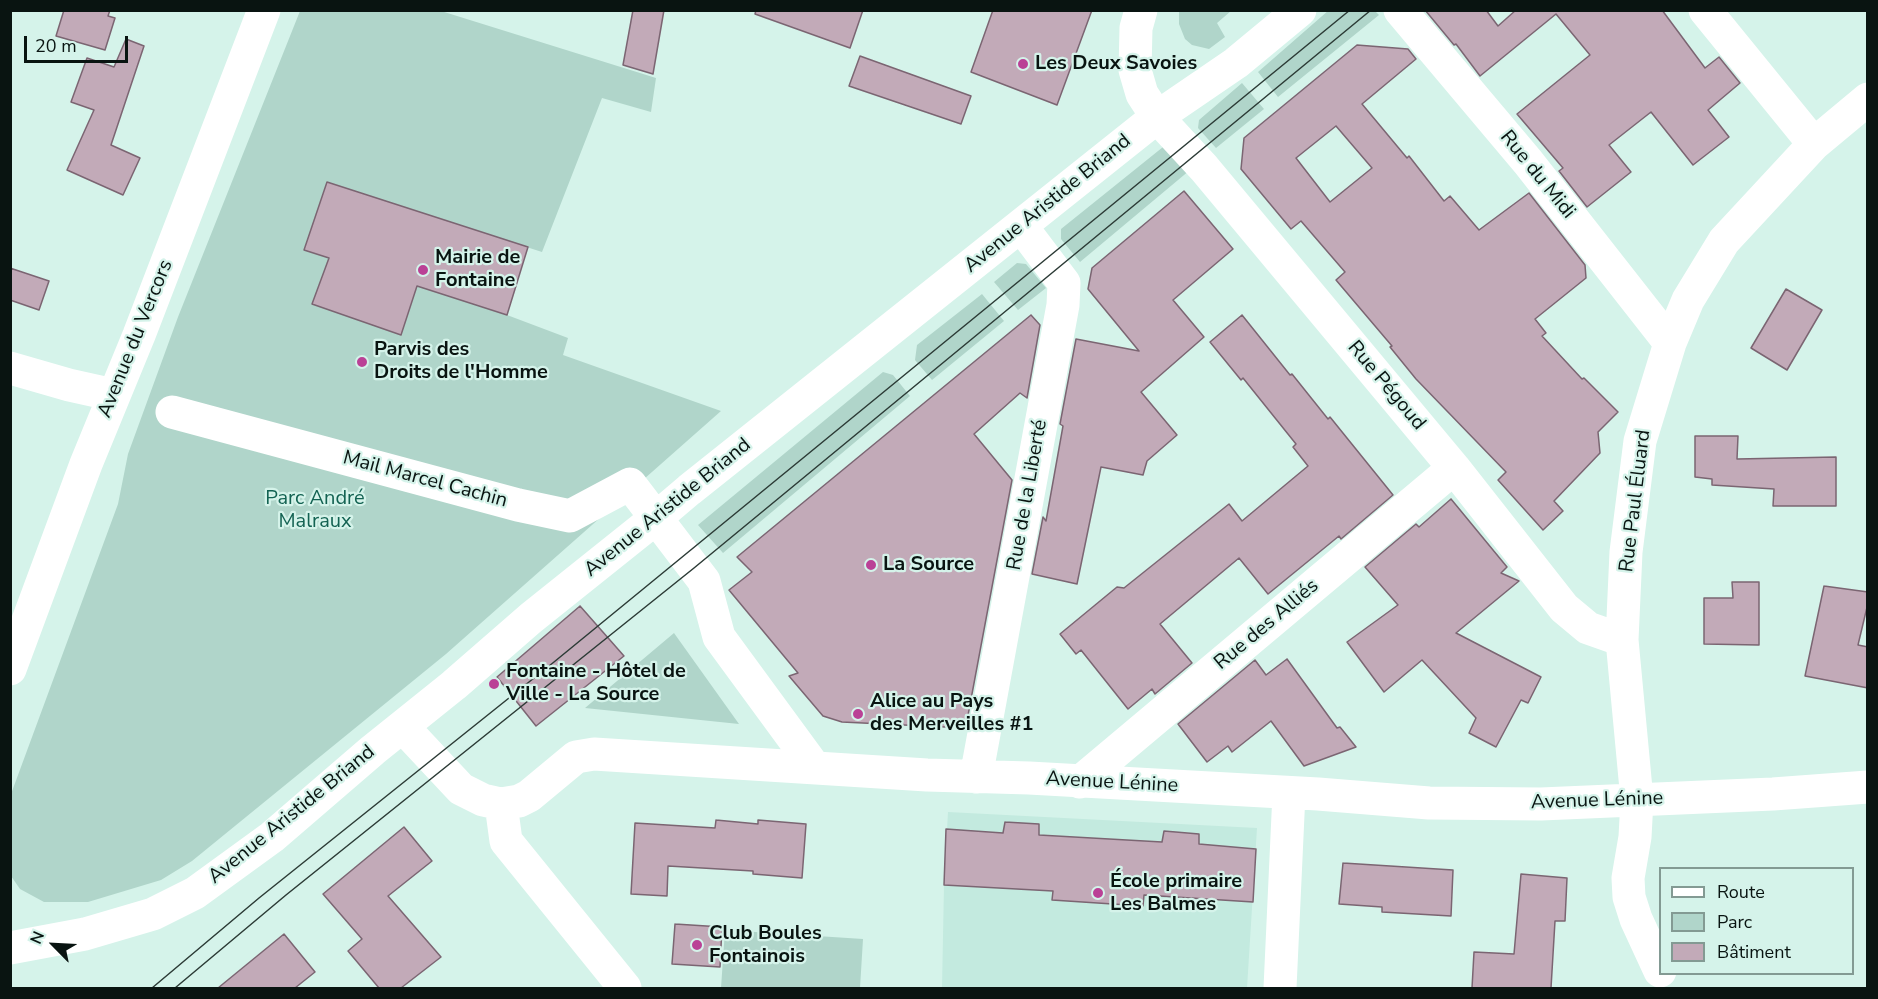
<!DOCTYPE html>
<html>
<head>
<meta charset="utf-8">
<style>
	body { margin:0 }
	#map { position:relative; width:1878px; height:999px; overflow:hidden; background:#d5f3ea; font-family:"Nunito Sans",sans-serif }
	canvas { display:block }
	.frame { position:absolute; inset:0; border:12px solid #091411; pointer-events:none }
	.legend { position:absolute; left:1659px; top:867px; width:195px; height:108px; box-sizing:border-box; background:#d5f3ea; border:2px solid #839a93; margin:0; padding:8px 10px; list-style:none; font-size:18px; color:#091411 }
	.legend li { display:flex; align-items:center; gap:12px; height:30px }
	.legend b { width:30px; border:2px solid #839a93 }
	.north { position:absolute; left:24px; top:915px; width:60px; height:60px; -webkit-text-stroke:4px #d5f3ea; paint-order:stroke; rotate:294deg; font-size:16px; font-weight:700; line-height:24px; text-align:center; color:#091411 }
	.north::after { content:''; display:block; margin:auto; width:21px; height:27px; background:#091411; clip-path:polygon(50% 0,100% 100%,50% 72%,0 100%) }
	.scale { position:absolute; left:24px; top:36px; width:104px; height:27px; box-sizing:border-box; border:3px solid #091411; border-top:0; padding-left:8px; font-size:18px; line-height:21px; white-space:nowrap; color:#091411; -webkit-text-stroke:4px #d5f3ea; paint-order:stroke }
</style>
</head>
<body>
<div id="map">
<canvas width="1878" height="999"></canvas>
<div class="frame"></div>
<ul class="legend">
<li><b style="height:8px;background:#fff"></b>Route</li>
<li><b style="height:16px;background:#b0d5ca"></b>Parc</li>
<li><b style="height:16px;background:#c2aab8"></b>Bâtiment</li>
</ul>
<div class="north">N</div>
<div class="scale">20 m</div>
</div>
<script>
const c = document.querySelector('canvas').getContext('2d');
c.lineJoin = 'round';
function fillPath(path, color) { c.fillStyle = color; c.fill(path, 'evenodd'); }
const toPath = rows => new Path2D(rows.map(r => 'M' + r).join(''));
function trace(path, color, width, dash) { c.strokeStyle = color; c.lineWidth = width; c.lineCap = dash ? 'butt' : 'round'; c.setLineDash(dash || []); c.stroke(path); }
function drawText(font, color, halo, rows, align = 'center') {
  c.font = font + ' "Nunito Sans",sans-serif'; c.lineWidth = 4.5; c.setLineDash([]); c.textBaseline = 'middle'; c.strokeStyle = halo; c.fillStyle = color; for (const [text, x, y, turn = 0] of rows) {
    c.save(); c.translate(x, y); c.rotate((+turn || 0) * Math.PI / 180); c.textAlign = isNaN(turn) ? turn : align; if (halo) c.strokeText(text, 0, 0); c.fillText(text, 0, 0); c.restore();
  }
}
fillPath(toPath([
	[948,812,1257,828,1247,988,942,988,944,885]
]), '#c3eadf');
fillPath(toPath([
	[1329,10,1375,11,1379,15,1278,97,1258,72],
	[300,11,441,11,656,78,651,112,602,98,542,252,327,183,305,250,329,258,313,304,401,334,417,286,507,315,568,338,563,355,721,411,446,654,192,861,161,880,88,902,44,902,20,889,11,876,11,794,118,504,128,454,178,317],
	[1179,11,1231,11,1217,23,1225,37,1209,49,1192,45,1185,39,1179,24],
	[1242,83,1264,109,1216,148,1198,128,1199,120],
	[1163,147,1190,170,1080,262,1061,239,1061,229],
	[1017,263,1026,264,1046,288,1018,310,994,282],
	[982,294,1004,321,932,380,915,360,917,345],
	[883,372,893,375,910,396,723,553,698,525],
	[674,633,739,724,585,708],
	[725,930,863,939,860,988,721,988]
]), '#b0d5ca');
const building = toPath([
	[64,10,110,10,108,16,115,18,105,50,56,36,64,10],
	[633,10,664,10,653,74,623,65,633,10],
	[756,10,863,10,850,48,755,14,756,10],
	[993,10,1092,10,1057,105,971,72,993,10],
	[1425,10,1486,10,1498,26,1516,10,1662,10,1705,68,1719,57,1740,83,1708,110,1729,137,1693,165,1651,112,1609,145,1631,172,1587,207,1559,171,1563,168,1517,114,1590,55,1556,14,1480,76,1456,44,1454,45,1425,10],
	[126,39,144,46,111,145,140,158,123,195,67,170,94,110,71,102,87,58,114,67,126,39],
	[1357,45,1408,49,1416,59,1362,104,1407,158,1409,156,1444,201,1450,196,1479,230,1529,193,1585,265,1586,278,1535,319,1546,333,1542,336,1582,379,1584,378,1618,412,1598,432,1600,453,1554,501,1563,511,1543,530,1498,480,1506,472,1416,379,1390,347,1392,346,1336,280,1345,272,1301,221,1291,229,1241,169,1244,138,1357,45],
	[1336,126,1372,168,1330,202,1296,158,1336,126],
	[860,56,971,96,961,124,849,86,860,56],
	[327,182,528,247,507,315,417,286,401,335,312,304,329,258,304,250,327,182],
	[1184,191,1233,249,1173,300,1204,337,1141,392,1177,435,1147,461,1143,475,1101,467,1077,584,1032,574,1043,517,1046,521,1063,426,1060,424,1076,339,1139,351,1088,289,1092,268,1184,191],
	[10,268,49,281,39,310,10,300,10,268],
	[1786,289,1822,310,1787,370,1751,348,1786,289],
	[1031,315,1040,325,1027,398,1020,393,974,434,1012,480,966,726,945,727,842,722,823,716,789,676,798,673,729,590,752,572,737,557,1031,315],
	[1242,315,1290,375,1292,374,1328,419,1330,417,1393,495,1341,539,1339,536,1268,594,1239,558,1160,624,1192,663,1155,694,1152,689,1128,709,1081,650,1076,654,1060,634,1117,587,1124,588,1229,504,1242,521,1308,466,1293,447,1296,444,1243,378,1241,380,1210,342,1242,315],
	[1695,436,1738,436,1737,459,1836,457,1836,506,1773,506,1774,489,1712,485,1712,479,1695,477,1695,436],
	[1451,499,1507,567,1501,573,1519,581,1456,633,1541,677,1528,703,1521,700,1496,747,1469,733,1476,718,1422,660,1384,692,1347,642,1398,605,1365,567,1416,524,1419,527,1451,499],
	[1732,582,1759,582,1759,645,1704,644,1704,598,1733,598,1732,582],
	[1824,586,1868,592,1868,603,1858,645,1868,647,1868,688,1805,676,1824,586],
	[580,606,624,656,536,726,497,677,580,606],
	[1287,659,1337,728,1340,727,1356,747,1304,766,1271,721,1232,752,1228,746,1207,762,1178,724,1255,660,1266,675,1287,659],
	[716,820,758,824,758,820,806,824,802,878,753,874,753,871,668,866,667,896,631,894,635,823,715,828,716,820],
	[1005,822,1039,824,1039,835,1162,842,1164,831,1199,834,1199,844,1256,849,1253,902,1144,895,1143,906,1052,900,1053,891,944,885,946,829,1003,833,1005,822],
	[404,827,432,861,388,896,441,957,401,988,379,988,348,951,362,939,323,894,404,827],
	[1343,863,1453,870,1451,916,1382,912,1382,907,1339,904,1343,863],
	[1521,874,1567,878,1565,921,1555,921,1551,988,1472,988,1474,952,1514,954,1521,874],
	[675,924,722,927,720,967,672,964,675,924],
	[284,934,315,972,295,988,218,988,284,934]
]);
fillPath(building, '#c2aab8');
trace(building, '#7b6572', 1.5);
trace(toPath([
	[1141,10,1136,28,1135,70,1142,94,1157,117,1204,168,1454,468,1564,608,1588,628,1622,640],
	[1400,10,1528,162,1670,343],
	[1705,10,1814,144],
	[10,368,69,385,114,395],
	[172,412,518,505,570,516,630,484,704,581,719,637,815,768],
	[10,669,86,464,139,335,264,10],
	[403,727,461,789,483,800,501,804,519,801,529,796,576,757,594,754,927,775,1029,778,1318,794,1429,803,1541,804,1773,794,1868,787],
	[976,777,1063,305,1064,283,1021,226],
	[1080,782,1454,468],
	[501,804,506,841,625,988],
	[10,948,85,934,153,914,195,893,272,837,373,750,454,685,531,618,656,518,689,490,1157,117,1236,63,1300,10],
	[1660,971,1636,919,1629,897,1628,878,1635,837,1637,800,1622,640,1626,552,1640,441,1670,343,1688,300,1724,241,1814,144,1868,99],
	[1280,988,1289,793]
]), '#fff', 33);
trace(toPath([
	[152,988,259,898,554,662,1350,10],
	[175,988,286,895,694,568,1371,10]
]), '#2c3b36', 1.5);
for (const [x, y, r, color] of [
	[1023,64,6,"#ba4196"],
	[423,270,6,"#ba4196"],
	[362,362,6,"#ba4196"],
	[871,565,6,"#ba4196"],
	[494,684,6,"#ba4196"],
	[858,714,6,"#ba4196"],
	[1098,893,6,"#ba4196"],
	[697,945,6,"#ba4196"]
]) { const dot = new Path2D(); dot.arc(x, y, r, 0, 2 * Math.PI); c.fillStyle = color; c.fill(dot); trace(dot, '#d5f3ea', 2); }
drawText('bold 20px', '#091411', '#d5f3ea', [
	["Les Deux Savoies",1035,64],
	["Mairie de",435,258],
	["Fontaine",435,281],
	["Parvis des",374,350],
	["Droits de l'Homme",374,373],
	["La Source",883,565],
	["Fontaine - Hôtel de",506,672],
	["Ville - La Source",506,695],
	["Alice au Pays",870,702],
	["des Merveilles #1",870,725],
	["École primaire",1110,882],
	["Les Balmes",1110,905],
	["Club Boules",709,934],
	["Fontainois",709,957]
], 'left');
drawText('20px', '#091411', '#d5f3ea', [
	["Rue du Midi",1537,175,51],
	["Avenue Aristide Briand",1048,204,-39],
	["Avenue du Vercors",136,339,-68],
	["Rue Pégoud",1386,386,50],
	["Mail Marcel Cachin",425,480,15],
	["Rue de la Liberté",1028,495,-80],
	["Rue Paul Éluard",1636,501,-83],
	["Avenue Aristide Briand",668,508,-39],
	["Rue des Alliés",1267,625,-40],
	["Avenue Lénine",1112,783,3],
	["Avenue Lénine",1597,801,-2],
	["Avenue Aristide Briand",292,815,-39]
]);
drawText('20px', '#136252', '#d5f3ea', [
	["Parc André",315,499],
	["Malraux",315,522]
]);
</script>
</body>
</html>
